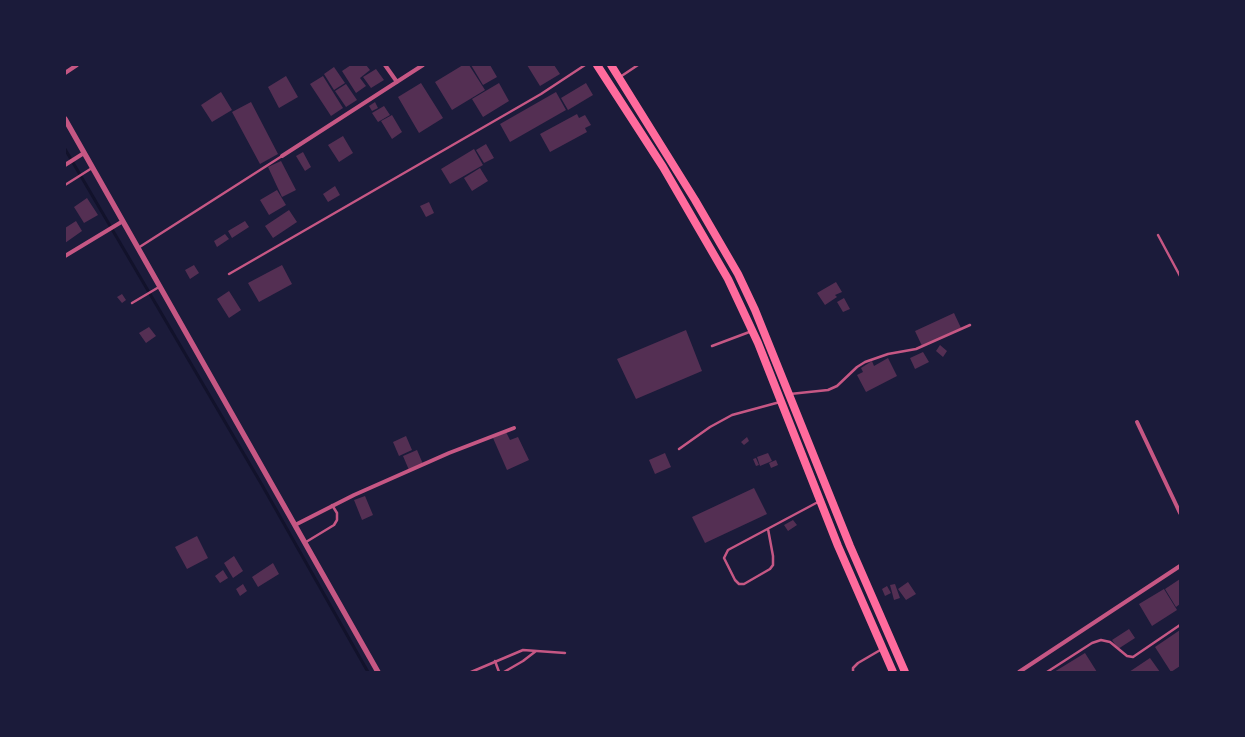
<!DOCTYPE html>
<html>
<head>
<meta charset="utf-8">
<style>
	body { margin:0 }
	#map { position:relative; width:1245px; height:737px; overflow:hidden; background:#1b1b3a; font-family:Arial,sans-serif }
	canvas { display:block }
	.frame { position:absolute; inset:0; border:66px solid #1b1b3a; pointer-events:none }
</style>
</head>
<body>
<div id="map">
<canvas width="1245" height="737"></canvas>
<div class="frame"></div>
</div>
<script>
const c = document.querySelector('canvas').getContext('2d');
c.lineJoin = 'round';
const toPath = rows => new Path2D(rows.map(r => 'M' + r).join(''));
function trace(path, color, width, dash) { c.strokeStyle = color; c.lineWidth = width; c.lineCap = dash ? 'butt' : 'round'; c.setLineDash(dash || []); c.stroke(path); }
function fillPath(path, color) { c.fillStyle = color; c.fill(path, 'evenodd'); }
trace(toPath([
	[65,149,262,485,368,672]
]), '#12122b', 3);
fillPath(toPath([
	[351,65,366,65,370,70,360,78,366,86,356,93,342,71],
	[463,65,469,65,485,90,452,110,435,82],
	[471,65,490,65,497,77,483,85],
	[527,65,554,65,560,74,540,86],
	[334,67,345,83,334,90,324,74],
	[376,69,384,80,371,88,363,77],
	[286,76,298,97,279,108,268,87],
	[323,76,343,108,331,116,310,84],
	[421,83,443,118,419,133,398,97],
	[499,83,509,101,483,117,472,99],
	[586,83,593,95,568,110,561,98],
	[346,84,357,100,346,107,335,91],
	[221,92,232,110,212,122,201,105],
	[556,92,566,110,510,142,500,124],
	[251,102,278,154,260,164,232,112],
	[375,102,378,108,372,111,369,106],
	[384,106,390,115,378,122,372,113],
	[577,114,579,118,585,115,591,125,585,128,587,132,550,152,540,134],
	[392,115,402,132,392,139,381,121],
	[343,136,353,153,339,162,328,145],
	[486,144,494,158,484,163,476,150],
	[474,149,483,165,450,184,441,169],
	[303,152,311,167,305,171,296,156],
	[281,161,296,190,282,197,268,167],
	[480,168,488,181,472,191,464,178],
	[335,186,340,195,328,202,323,194],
	[277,190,286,205,269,215,260,200],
	[87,198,98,215,84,223,74,207],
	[429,202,434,213,426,217,420,206],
	[289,210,297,222,273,238,265,226],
	[76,221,82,231,65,243,65,228],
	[245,221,249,227,232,238,228,231],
	[225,234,229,239,217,247,214,241],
	[194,265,199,273,190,279,185,270],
	[282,265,292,284,259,302,248,283],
	[836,282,842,292,835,295,837,297,825,305,817,293],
	[229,291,241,310,229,318,217,299],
	[122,294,126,300,122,303,117,297],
	[844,298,850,309,843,312,837,302],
	[954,313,961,328,922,346,915,331],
	[149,327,156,336,146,343,139,333],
	[686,330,702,371,636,399,617,359],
	[940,345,947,351,943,357,936,351],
	[923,352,929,362,915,369,910,358],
	[888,358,897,376,866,392,857,375,863,372,861,368,872,361,874,366],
	[506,432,510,440,518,437,529,460,507,470,493,438],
	[406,436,412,450,399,456,393,442],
	[747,437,749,441,744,445,741,442],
	[417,450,423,464,409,470,403,456],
	[665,453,671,467,655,474,649,460],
	[768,453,772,461,760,466,757,457],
	[756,458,759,465,756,466,753,459],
	[776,460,778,465,771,468,769,463],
	[754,488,767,514,705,543,692,517],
	[365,496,373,515,362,520,354,500],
	[793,520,797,525,788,531,784,525],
	[197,536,208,558,187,569,175,547],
	[234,556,243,571,233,578,224,563],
	[273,563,279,574,258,587,252,577],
	[223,570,228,578,220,583,215,576],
	[1180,579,1180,604,1176,607,1165,589],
	[908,582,916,594,906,600,898,589],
	[243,584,247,591,240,596,236,589],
	[895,584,900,598,894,600,890,585],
	[887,586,891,593,885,596,882,589],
	[1164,589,1177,610,1152,626,1139,604],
	[1129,629,1135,638,1118,649,1112,640],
	[1180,630,1180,666,1171,672,1155,647],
	[1085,653,1097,672,1054,672],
	[1150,658,1160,672,1129,672]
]), '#542f53');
trace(toPath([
	[620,77,638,65],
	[65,185,92,168],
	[1158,235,1180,276],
	[138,248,282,156],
	[229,274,541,94,585,65],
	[132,303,159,287],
	[712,346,752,331],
	[790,394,828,390,837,386,857,367,865,362,888,354,916,349,970,325],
	[679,449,710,427,732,415,780,402],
	[768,529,773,556,773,565,770,569,744,584,739,584,735,580,724,558,728,550,818,502],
	[306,542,334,525,337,520,337,513,332,505],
	[495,661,499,672],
	[471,672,523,650,565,653],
	[504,672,523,661,536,651],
	[853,672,853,668,858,663,882,649],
	[1047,672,1092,643,1101,640,1110,642,1127,656,1133,657,1180,625]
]), '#c65784', 2.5);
trace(toPath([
	[385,65,397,82],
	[65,73,77,65],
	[282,156,423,65],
	[65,165,84,153],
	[65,256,123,221],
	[1137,422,1180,513],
	[295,525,354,495,449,453,514,428],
	[1019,672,1180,566]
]), '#c65784', 4);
trace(toPath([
	[65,119,378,672]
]), '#c65784', 5.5);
trace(toPath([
	[597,65,663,167,728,279,758,343,838,546,893,672],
	[611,65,695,200,738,274,755,310,850,546,905,672]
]), '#ff6b9d', 8);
</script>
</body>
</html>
